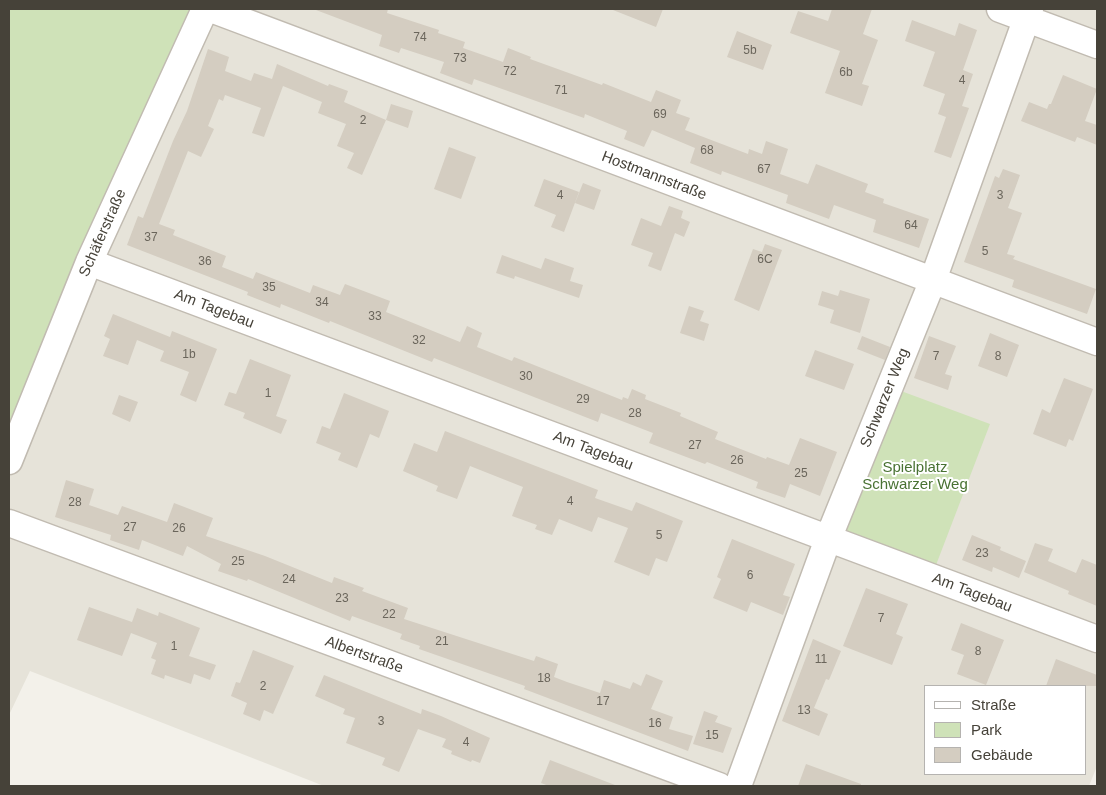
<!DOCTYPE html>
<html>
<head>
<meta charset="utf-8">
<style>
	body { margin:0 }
	#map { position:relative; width:1106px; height:795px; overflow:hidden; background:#f3f1ea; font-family:Arial,sans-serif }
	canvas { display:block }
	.frame { position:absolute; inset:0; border:10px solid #464239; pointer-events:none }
	.legend { position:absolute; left:924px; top:685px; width:162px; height:90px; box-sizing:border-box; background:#fff; border:1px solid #b5b3b0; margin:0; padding:6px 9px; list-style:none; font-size:15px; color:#464239 }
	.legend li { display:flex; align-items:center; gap:10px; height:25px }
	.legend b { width:25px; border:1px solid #b5b3b0 }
</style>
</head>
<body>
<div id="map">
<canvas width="1106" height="795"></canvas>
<div class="frame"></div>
<ul class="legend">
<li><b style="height:6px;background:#fff"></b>Straße</li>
<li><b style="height:14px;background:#cfe2b8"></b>Park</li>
<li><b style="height:14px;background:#d4cdc1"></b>Gebäude</li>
</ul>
</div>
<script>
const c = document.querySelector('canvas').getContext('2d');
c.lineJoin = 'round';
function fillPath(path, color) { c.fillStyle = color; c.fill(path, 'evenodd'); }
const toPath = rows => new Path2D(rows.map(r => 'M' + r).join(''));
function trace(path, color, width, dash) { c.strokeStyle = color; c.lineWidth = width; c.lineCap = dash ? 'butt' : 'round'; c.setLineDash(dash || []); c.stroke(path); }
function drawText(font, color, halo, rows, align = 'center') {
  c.font = font + ' Arial,sans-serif'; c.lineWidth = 4; c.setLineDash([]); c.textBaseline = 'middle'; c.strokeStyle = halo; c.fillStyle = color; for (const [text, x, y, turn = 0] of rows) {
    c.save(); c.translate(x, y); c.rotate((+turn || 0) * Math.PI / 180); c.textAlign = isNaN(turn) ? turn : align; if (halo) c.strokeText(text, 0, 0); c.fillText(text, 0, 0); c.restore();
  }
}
fillPath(toPath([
	[194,9,1097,9,1097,766,1089,786,324,786,30,671,9,715,9,446],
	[925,686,1085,686,1085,774,925,774]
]), '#e6e3d9');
fillPath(toPath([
	[9,9,194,9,9,446],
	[893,388,990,424,936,565,840,528]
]), '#cfe2b8');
fillPath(toPath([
	[316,9,388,9,387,13,439,30,438,33,465,42,463,48,503,62,508,48,531,57,530,59,602,85,603,83,651,102,656,90,681,100,676,113,690,118,685,130,748,154,749,149,762,154,766,141,788,149,780,174,808,184,816,164,868,184,865,192,884,199,883,203,929,219,919,248,873,232,876,220,834,205,829,219,786,203,788,195,722,171,721,175,690,163,695,148,652,130,644,147,624,139,627,131,585,114,584,118,474,79,472,85,440,73,444,62,401,48,399,53,379,46,382,35,316,10],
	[613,9,663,9,656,27,613,10],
	[832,9,872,9,863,34,878,40,862,84,869,86,862,106,825,93,840,51,790,33,798,11,828,21],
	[912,20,955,36,959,23,977,30,963,70,973,74,962,106,969,108,951,158,934,152,946,117,938,114,945,94,923,86,935,52,905,41],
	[737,31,772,45,763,70,727,57],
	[208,49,229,57,225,71,251,81,254,73,272,79,277,64,328,86,329,84,348,91,344,102,386,120,362,175,347,168,354,153,337,146,346,124,318,113,322,102,283,86,264,137,252,133,261,108,225,95,223,101,219,99,208,126,214,129,201,157,188,151,159,224,175,230,173,235,226,256,222,267,253,279,256,272,310,293,313,285,340,295,345,284,390,301,386,312,460,342,467,326,482,333,477,347,512,361,514,357,622,400,623,397,628,399,632,389,646,395,645,399,681,413,680,416,718,432,715,439,766,459,767,457,789,465,800,438,837,452,820,496,790,484,785,498,756,488,758,482,707,462,705,464,649,443,653,433,601,413,598,422,434,358,432,362,330,321,329,323,281,304,280,308,247,295,248,292,127,245,138,216,143,218,173,141,187,111],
	[1063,75,1097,89,1085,121,1097,125,1097,145,1077,137,1075,142,1021,121,1029,102,1047,109,1049,104,1051,104],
	[391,104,413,111,408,128,386,120],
	[449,147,476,157,461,199,434,189],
	[1003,169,1020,175,1008,208,1022,213,1007,254,1015,256,1013,259,1096,289,1087,314,1012,287,1014,280,964,262,995,176,999,178],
	[544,179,579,192,564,232,551,227,556,215,534,206],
	[583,183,601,190,594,210,575,203],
	[669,206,683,211,681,218,690,222,684,237,675,233,661,271,648,266,653,253,631,245,641,218,661,226],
	[765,244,782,250,759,311,734,300,753,249,762,252],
	[502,255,541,269,545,258,574,268,570,281,583,285,579,298,515,276,514,279,496,273],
	[840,290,870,299,860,333,830,323,834,310,818,305,822,291,838,296],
	[689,306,704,311,700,321,709,324,704,341,680,333],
	[113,314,170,337,172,331,217,349,196,402,180,395,189,372,160,361,164,351,137,340,128,365,103,356,110,339,104,336],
	[990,333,1019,345,1007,377,978,366],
	[862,336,890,347,885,360,857,349],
	[929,336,956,346,945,374,952,376,948,390,914,378],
	[815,350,854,364,844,390,805,376],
	[250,359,291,375,276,416,287,420,281,434,243,418,245,413,224,405,229,392,236,394],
	[1064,378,1093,389,1073,441,1069,439,1066,447,1033,434,1042,409,1050,413],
	[344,393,389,411,379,438,370,434,357,468,338,460,341,453,316,443,322,426,330,429],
	[119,395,138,402,130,422,112,414],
	[445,431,598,490,595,498,632,511,636,502,683,521,667,562,656,558,649,576,614,562,628,528,598,517,592,532,559,519,552,535,535,529,537,525,512,516,523,487,470,466,457,499,436,491,438,486,403,471,414,443,437,452],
	[66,480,94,489,89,505,118,515,122,506,167,522,174,503,213,518,206,536,265,556,332,583,334,577,364,588,362,591,408,608,404,619,534,661,536,656,558,664,554,677,567,682,600,693,604,680,630,689,633,682,641,686,646,674,663,681,651,709,673,717,669,729,693,736,688,751,524,689,525,686,419,649,420,646,400,639,402,634,352,616,350,621,248,579,247,581,218,571,221,564,187,546,183,556,142,540,139,550,110,540,111,535,55,517],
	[972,535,1001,547,1000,550,1026,561,1019,578,993,567,992,572,962,560],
	[732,539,795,564,783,595,790,597,783,615,751,602,747,612,713,598,721,579,717,577],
	[1035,543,1053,549,1048,561,1076,573,1082,559,1097,565,1097,606,1068,594,1069,591,1024,572],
	[866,588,908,604,896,634,903,637,892,665,843,646],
	[89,607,132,622,137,608,158,616,159,612,200,628,189,656,216,665,210,680,194,674,191,684,165,675,164,679,151,674,156,660,151,658,157,643,131,633,122,656,77,640],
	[961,623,1004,640,986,685,957,674,964,655,951,650],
	[813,639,841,651,829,680,826,679,814,708,828,714,819,736,782,721],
	[253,650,294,666,273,714,264,710,260,721,243,714,247,703,231,696,236,682,240,683],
	[1056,659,1097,675,1097,686,1046,686],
	[324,675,421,714,422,709,441,716,490,738,480,763,472,760,471,762,451,754,452,751,442,747,446,739,418,729,399,772,382,765,385,758,346,743,355,718,343,714,345,709,315,696],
	[704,711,718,716,715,722,732,728,723,753,693,744],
	[550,760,615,785,615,786,549,786,541,783],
	[806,764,861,784,861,786,798,786]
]), '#d4cdc1');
const minor = toPath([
	[211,9,1097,342],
	[1000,9,1097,45],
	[89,262,1097,639],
	[9,461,89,262,205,9],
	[9,523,719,786],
	[738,786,828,539,933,280,1030,9]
]);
trace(minor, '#c1bbb1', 29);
trace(minor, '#fff', 26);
drawText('12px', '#6a655b', null, [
	["74",420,38],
	["5b",750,51],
	["73",460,59],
	["72",510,72],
	["6b",846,73],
	["4",962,81],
	["71",561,91],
	["69",660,115],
	["2",363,121],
	["68",707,151],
	["67",764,170],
	["4",560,196],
	["3",1000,196],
	["64",911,226],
	["37",151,238],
	["5",985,252],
	["6C",765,260],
	["36",205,262],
	["35",269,288],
	["34",322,303],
	["33",375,317],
	["32",419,341],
	["1b",189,355],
	["7",936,357],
	["8",998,357],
	["30",526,377],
	["1",268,394],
	["29",583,400],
	["28",635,414],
	["27",695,446],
	["26",737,461],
	["25",801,474],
	["4",570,502],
	["28",75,503],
	["27",130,528],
	["26",179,529],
	["5",659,536],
	["23",982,554],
	["25",238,562],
	["6",750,576],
	["24",289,580],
	["23",342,599],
	["22",389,615],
	["7",881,619],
	["21",442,642],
	["1",174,647],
	["8",978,652],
	["11",821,660],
	["18",544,679],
	["2",263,687],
	["17",603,702],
	["13",804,711],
	["3",381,722],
	["16",655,724],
	["15",712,736],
	["4",466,743]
]);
drawText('15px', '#464239', '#fff', [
	["Hostmannstraße",654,176,21],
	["Schäferstraße",103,233,-66],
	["Am Tagebau",214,309,21],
	["Schwarzer Weg",885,398,-68],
	["Am Tagebau",593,451,21],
	["Am Tagebau",972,593,21],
	["Albertstraße",364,655,20]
]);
drawText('15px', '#497233', '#fff', [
	["Spielplatz",915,468],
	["Schwarzer Weg",915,485]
]);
</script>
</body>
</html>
